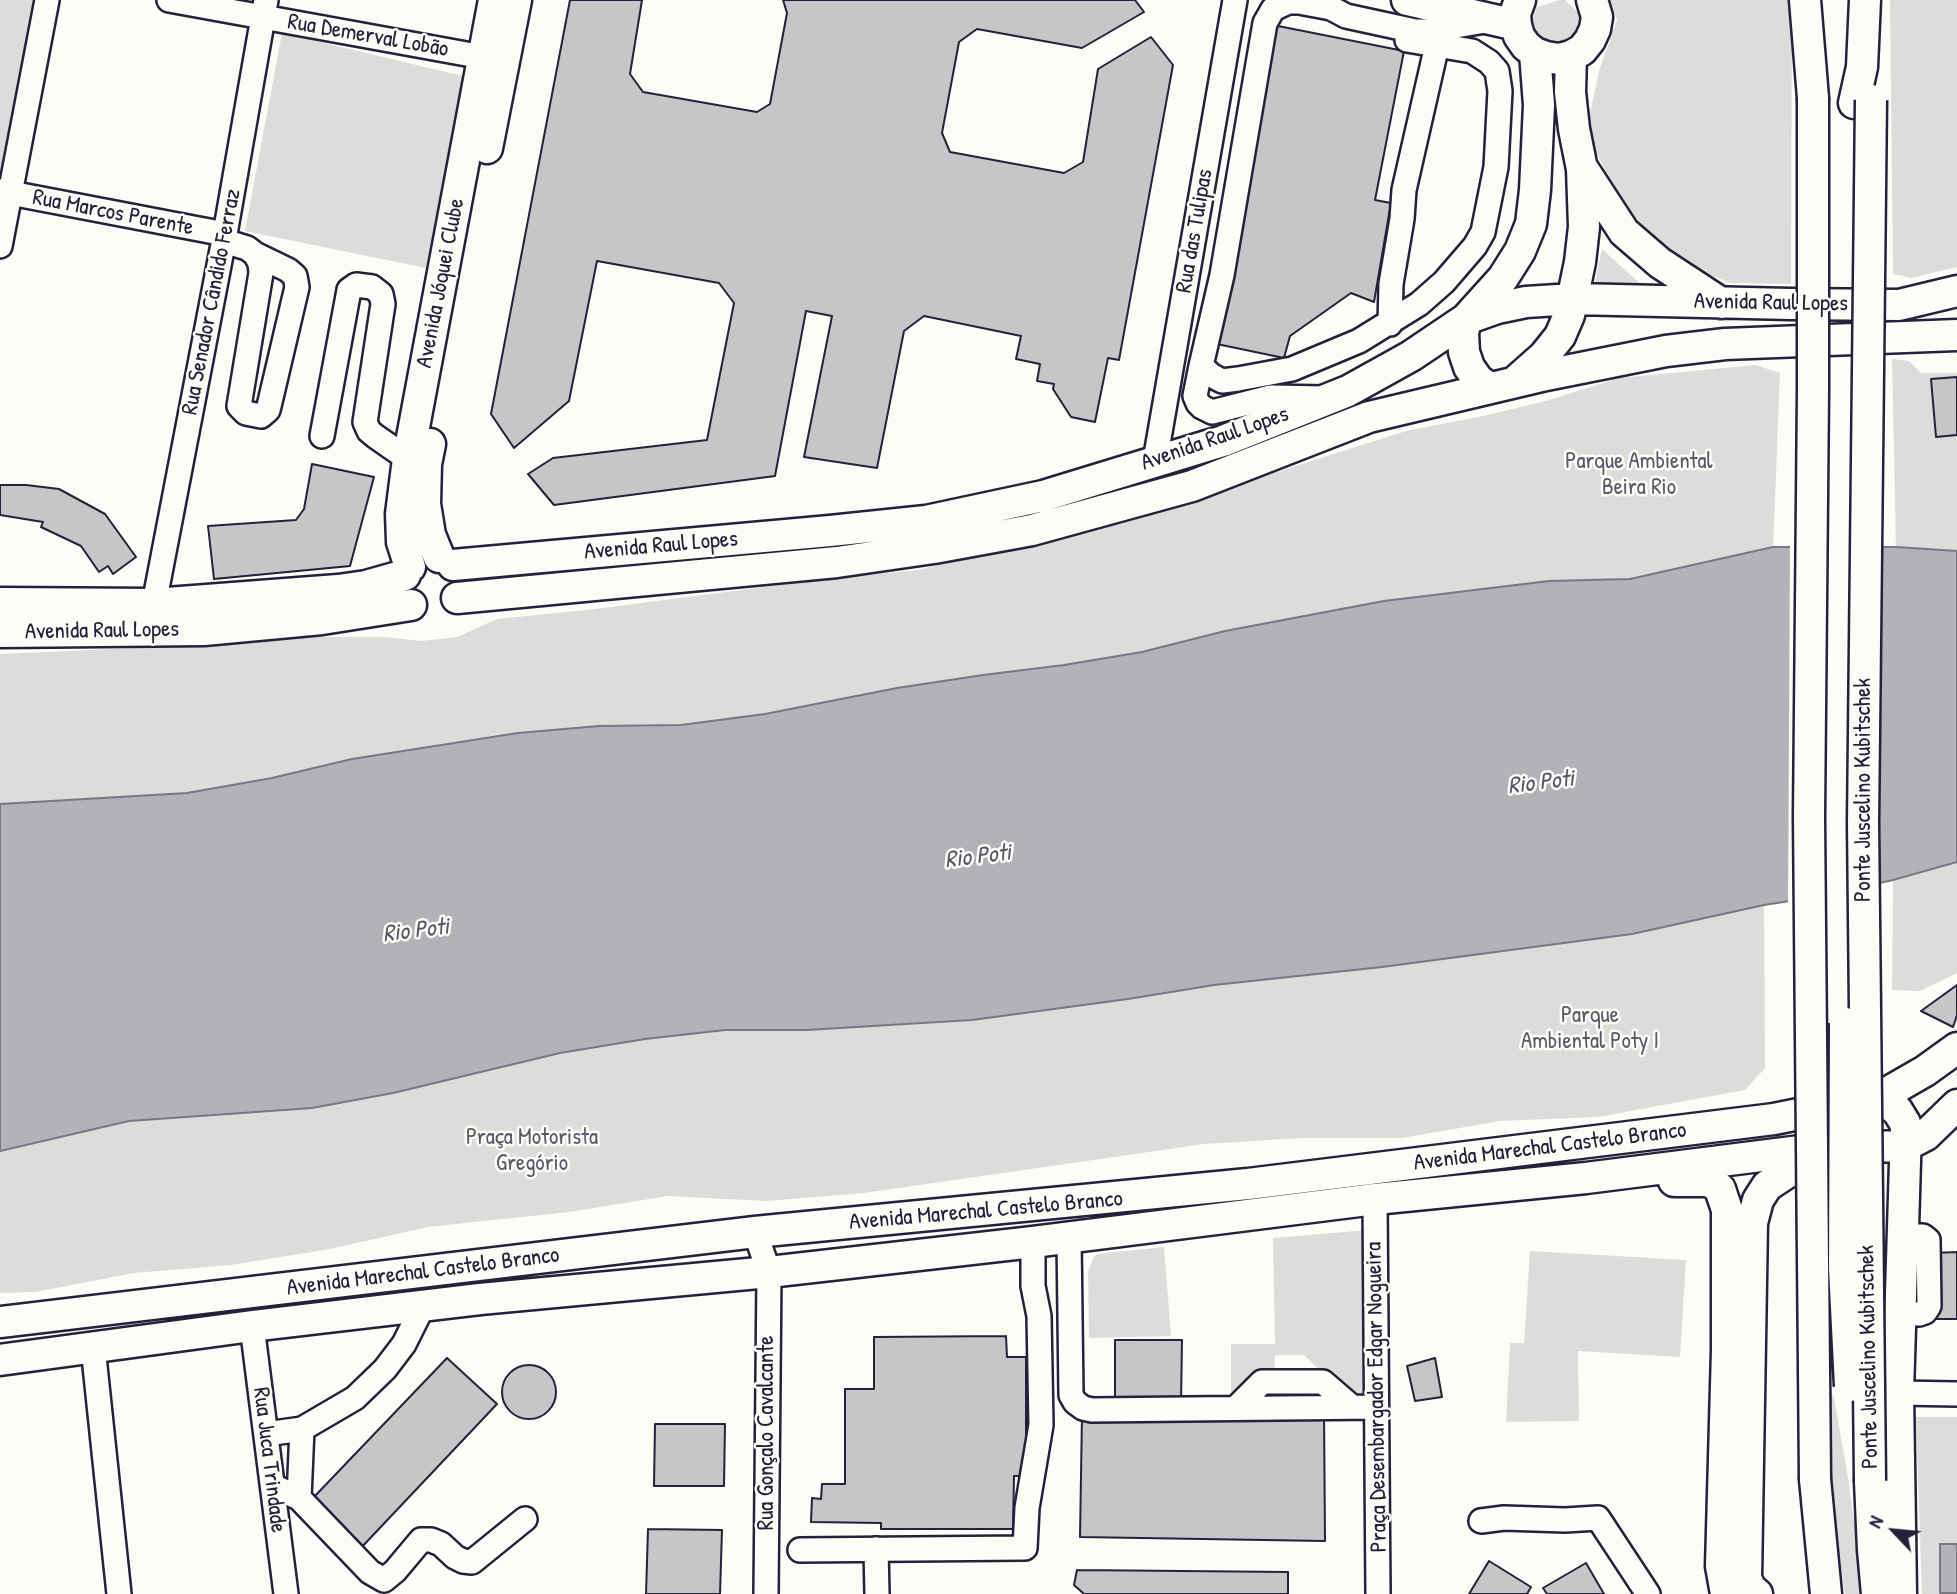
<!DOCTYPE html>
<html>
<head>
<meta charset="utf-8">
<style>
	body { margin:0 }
	#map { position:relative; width:1957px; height:1594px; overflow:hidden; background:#fdfcf7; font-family:"Patrick Hand",sans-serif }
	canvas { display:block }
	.north { position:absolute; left:1859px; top:1496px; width:70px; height:70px; -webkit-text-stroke:5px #fdfcf7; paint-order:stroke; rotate:296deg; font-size:19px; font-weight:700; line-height:28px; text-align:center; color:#22223b }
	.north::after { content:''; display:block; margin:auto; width:24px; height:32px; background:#22223b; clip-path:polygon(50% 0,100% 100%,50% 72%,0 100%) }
</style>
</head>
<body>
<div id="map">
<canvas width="1957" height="1594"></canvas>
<div class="north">N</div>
</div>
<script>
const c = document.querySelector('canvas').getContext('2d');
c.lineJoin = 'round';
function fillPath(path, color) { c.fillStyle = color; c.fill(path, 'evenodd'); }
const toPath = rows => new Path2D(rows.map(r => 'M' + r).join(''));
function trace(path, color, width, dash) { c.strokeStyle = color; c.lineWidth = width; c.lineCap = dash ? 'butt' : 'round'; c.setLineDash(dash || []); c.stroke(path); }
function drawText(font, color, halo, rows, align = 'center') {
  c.font = font + ' "Patrick Hand",sans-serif'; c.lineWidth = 5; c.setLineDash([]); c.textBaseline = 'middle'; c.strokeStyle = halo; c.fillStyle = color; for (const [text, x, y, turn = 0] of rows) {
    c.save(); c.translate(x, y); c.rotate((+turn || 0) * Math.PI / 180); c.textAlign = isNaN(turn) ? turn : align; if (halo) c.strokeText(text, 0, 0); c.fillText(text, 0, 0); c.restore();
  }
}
fillPath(toPath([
	[0,0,34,0,0,182],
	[1560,0,1565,0,1587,21,1577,43,1554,52,1529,31,1537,7],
	[1610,0,1792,0,1791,284,1731,283,1705,273,1682,260,1648,237,1618,196,1596,152,1589,118,1599,71,1617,20],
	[1890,0,1957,0,1957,267,1911,278,1893,274],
	[282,33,463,76,426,268,245,231],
	[1602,249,1645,288,1594,287],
	[1892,359,1909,361,1921,373,1957,373,1957,551,1896,547],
	[1756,365,1780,373,1773,547,1630,579,1549,581,1384,601,1225,631,1142,652,1064,665,983,675,897,688,765,714,681,725,599,726,518,733,352,759,272,778,187,793,0,804,0,654,179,646,303,637,383,637,422,641,457,637,497,619,587,610,818,580,917,570,999,552,1111,523,1191,499,1406,431,1483,416,1546,401,1619,378],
	[1957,862,1957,973,1920,991,1892,990,1893,880],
	[1764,905,1765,1068,1745,1090,1598,1117,1500,1121,1402,1138,1303,1138,1204,1144,864,1193,766,1201,668,1196,569,1212,428,1227,330,1249,231,1265,134,1273,35,1292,0,1293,0,1151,129,1121,312,1107,393,1093,560,1053,645,1039,725,1030,891,1026,972,1020,1128,999,1214,985,1382,967,1632,934],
	[1368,1230,1370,1403,1354,1404,1304,1355,1275,1355,1274,1374,1231,1406,1231,1344,1275,1344,1273,1238],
	[1164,1247,1171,1336,1089,1338,1088,1271,1094,1257,1097,1254],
	[1530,1251,1686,1260,1680,1357,1578,1351,1579,1421,1506,1422,1510,1343,1524,1343],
	[1831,1393,1834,1398,1847,1471,1864,1594,1845,1594,1835,1527,1831,1455],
	[1916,1417,1957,1417,1957,1594,1922,1594]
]), '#dddcdb');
const water = toPath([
	[1773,547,1896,547,1957,551,1957,862,1893,880,1822,896,1764,905,1632,934,1382,967,1214,985,1128,999,972,1020,807,1030,725,1030,645,1039,560,1053,393,1093,312,1108,129,1121,0,1151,0,804,187,793,272,778,352,759,518,733,599,726,681,725,765,714,897,688,983,675,1064,665,1142,652,1225,631,1384,601,1549,581,1630,579,1773,547],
	[1940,1544,1957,1544,1957,1593,1940,1593,1940,1544]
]);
fillPath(water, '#b2b2b7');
trace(water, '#787885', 2);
fillPath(toPath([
	[1790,543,1880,544,1879,887,1823,899,1788,905]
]), '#fdfcf7');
const building = toPath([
	[570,0,642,0,630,74,643,92,757,112,770,104,787,13,783,0,1135,0,1144,12,1082,48,977,29,959,42,942,133,950,152,1064,173,1083,162,1098,69,1151,37,1173,65,1119,360,1108,358,1095,422,1071,417,1053,389,1054,384,1037,381,1040,364,1016,359,1021,336,924,316,904,331,877,468,804,457,832,316,806,311,775,476,554,505,528,474,553,458,707,440,734,303,719,283,597,261,569,401,514,448,491,414,570,0],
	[1273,25,1404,51,1375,200,1391,203,1374,302,1351,293,1290,336,1284,358,1212,343,1273,25],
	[1957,377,1957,435,1936,437,1931,379,1957,377],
	[312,464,374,477,350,566,214,579,208,526,296,520,304,509,312,464],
	[0,485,26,485,59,489,105,514,136,557,113,574,108,566,99,572,81,546,41,527,43,522,0,515,0,485],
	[1957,985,1957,1015,1953,1027,1921,1011,1957,985],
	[1957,1252,1957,1319,1936,1319,1934,1253,1957,1252],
	[1006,1336,1007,1357,1026,1357,1026,1476,1014,1476,1013,1529,881,1529,881,1523,811,1522,812,1498,821,1499,822,1484,845,1484,845,1389,874,1389,874,1337,1006,1336],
	[1115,1340,1182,1340,1181,1403,1115,1405,1115,1340],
	[447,1358,497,1404,359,1550,313,1498,447,1358],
	[1435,1358,1442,1397,1415,1401,1407,1366,1435,1358],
	'502 1392a27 27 0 1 1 54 0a27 27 0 1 1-54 0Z',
	[1324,1412,1325,1541,1080,1537,1082,1415,1324,1412],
	[655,1424,725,1424,724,1486,654,1486,655,1424],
	[648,1529,722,1530,720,1594,646,1594,648,1529],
	[1489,1561,1531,1587,1527,1594,1469,1594,1489,1561],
	[1586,1563,1604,1594,1547,1594,1543,1588,1586,1563],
	[1077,1570,1288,1572,1288,1594,1084,1594,1074,1585,1077,1570]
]);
fillPath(building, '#c6c6c8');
trace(building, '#22223b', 2);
const minor = toPath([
	[169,0,483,57],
	[0,191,225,234],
	[224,241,247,248,255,254,260,263,261,273,239,406,246,413,261,416,268,410,270,402,297,287,295,276,288,270,255,254],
	[0,246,47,0],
	[1390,324,1391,284,1402,219,1404,190,1437,45],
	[1201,366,1211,375,1222,381,1238,379,1292,369,1359,341,1419,304,1444,282,1475,246,1483,232,1496,167,1500,91,1497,71,1489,62,1472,51,1407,40],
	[1324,398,1271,397,1212,412,1202,407,1198,403,1195,396,1201,366,1222,275,1265,23,1273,9,1288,2,1299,2,1331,8,1346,16,1415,31,1427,31,1485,21],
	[322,436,349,290,356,285,372,287,381,294,383,304,365,422,369,431,375,436,408,459],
	[1155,461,1235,0],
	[154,604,225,234,266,0],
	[1375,1199,1378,1594],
	[755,1232,769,1272,766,1594],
	[1069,1238,1071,1395,1075,1402,1083,1408,1092,1410,1376,1407],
	[1900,1314,1919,1314,1925,1312,1929,1306,1928,1240,1923,1236,1903,1236],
	[252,1326,286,1594],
	[93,1347,119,1594],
	[1898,1393,1957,1394],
	[1236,1408,1262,1382,1323,1382,1352,1407],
	[266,1434,302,1429,355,1398,385,1369,404,1344,423,1306],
	[273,1486,299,1498,370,1572,384,1580,395,1571,421,1540,431,1540,441,1544,455,1557,463,1561,472,1562,525,1519],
	[299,1498,302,1429],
	[1481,1521,1504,1518,1565,1520,1598,1518,1648,1594],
	[876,1549,877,1594],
	[800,1550,1025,1548,1027,1508,1041,1425,1039,1316,1033,1286,1033,1242]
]);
const major = toPath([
	[1407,0,1516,25],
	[1520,0,1515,14,1516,25,1519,36,1526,46,1535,53,1546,57,1559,59,1571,56,1582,50,1590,40,1595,29,1597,17,1592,0],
	[1805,0,1813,98],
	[1854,103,1862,67,1865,0],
	[487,148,516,0],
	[1583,169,1624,232,1660,263,1721,303],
	[1518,379,1544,356,1560,336,1569,315,1580,262,1584,227,1582,169,1574,129,1570,92,1571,56],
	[1489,388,1478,380,1469,367,1464,352,1463,333,1466,319,1503,278,1520,251,1531,224,1535,190,1539,105,1535,53],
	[430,444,426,464,425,504,430,535,439,557],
	[453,565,830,531,926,521,1043,496,1223,441,1348,391,1411,356,1466,319,1497,308,1526,302,1573,299,1791,304,1899,305,1957,291],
	[410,567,402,542,401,514,408,459,494,0],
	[457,598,837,562,934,548,1032,530,1192,486,1369,417,1546,375,1666,351,1725,344,1957,335],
	[0,603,154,604,338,590,366,586,405,575],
	[0,632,204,630,322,619,411,605],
	[1878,1098,1897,1110,1905,1123,1906,1129,1898,1393,1901,1594],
	[1674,1181,1706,1181,1713,1183,1720,1189,1727,1210,1727,1350,1721,1566,1726,1594],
	[0,1322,755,1232,1248,1184,1774,1119,1878,1098,1925,1071,1957,1048],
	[0,1360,252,1326,480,1299,769,1272,1033,1242,1375,1199,1586,1178,1824,1148,1905,1146,1926,1135,1957,1105],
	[1815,1479,1826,1594],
	[1870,1481,1873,1550,1877,1594],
	[1757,1594,1751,1589,1746,1579,1752,1223,1758,1200,1767,1186,1817,1153]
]);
trace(minor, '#22223b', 28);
trace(major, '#22223b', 35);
trace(minor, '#fdfcf7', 23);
trace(major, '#fdfcf7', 30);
const majorBridge = toPath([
	[1813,98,1813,391,1809,817,1815,1479],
	[1845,1023,1844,1268,1850,1386],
	[1870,1481,1863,822,1871,100]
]);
trace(majorBridge, '#22223b', 35, []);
trace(majorBridge, '#fdfcf7', 30);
drawText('23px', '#22223b', '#fdfcf7', [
	["Rua Demerval Lobão",368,36,10],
	["Rua Marcos Parente",113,213,11],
	["Rua das Tulipas",1195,231,-80],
	["Avenida Jóquei Clube",441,283,-79],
	["Rua Senador Cândido Ferraz",212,302,-79],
	["Avenida Raul Lopes",1771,303,1],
	["Avenida Raul Lopes",1215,439,-19],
	["Avenida Raul Lopes",661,546,-5],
	["Avenida Raul Lopes",102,631,-1],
	["Ponte Juscelino Kubitschek",1864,790,-90],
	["Avenida Marechal Castelo Branco",1550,1147,-7],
	["Avenida Marechal Castelo Branco",986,1211,-5],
	["Avenida Marechal Castelo Branco",423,1272,-7],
	["Ponte Juscelino Kubitschek",1869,1357,-91],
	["Praça Desembargador Edgar Nogueira",1377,1397,-91],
	["Rua Gonçalo Cavalcante",767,1433,-90],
	["Rua Juca Trindade",269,1460,83]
]);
drawText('23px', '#5a5a6b', '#fdfcf7', [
	["Parque Ambiental",1639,462],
	["Beira Rio",1639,488],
	["Parque",1590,1016],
	["Ambiental Poty I",1590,1042],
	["Praça Motorista",532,1138],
	["Gregório",532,1164]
]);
drawText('italic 24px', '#545466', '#fdfcf7', [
	["Rio Poti",1541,783,-7],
	["Rio Poti",978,857,-7],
	["Rio Poti",416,931,-7]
]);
</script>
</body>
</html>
